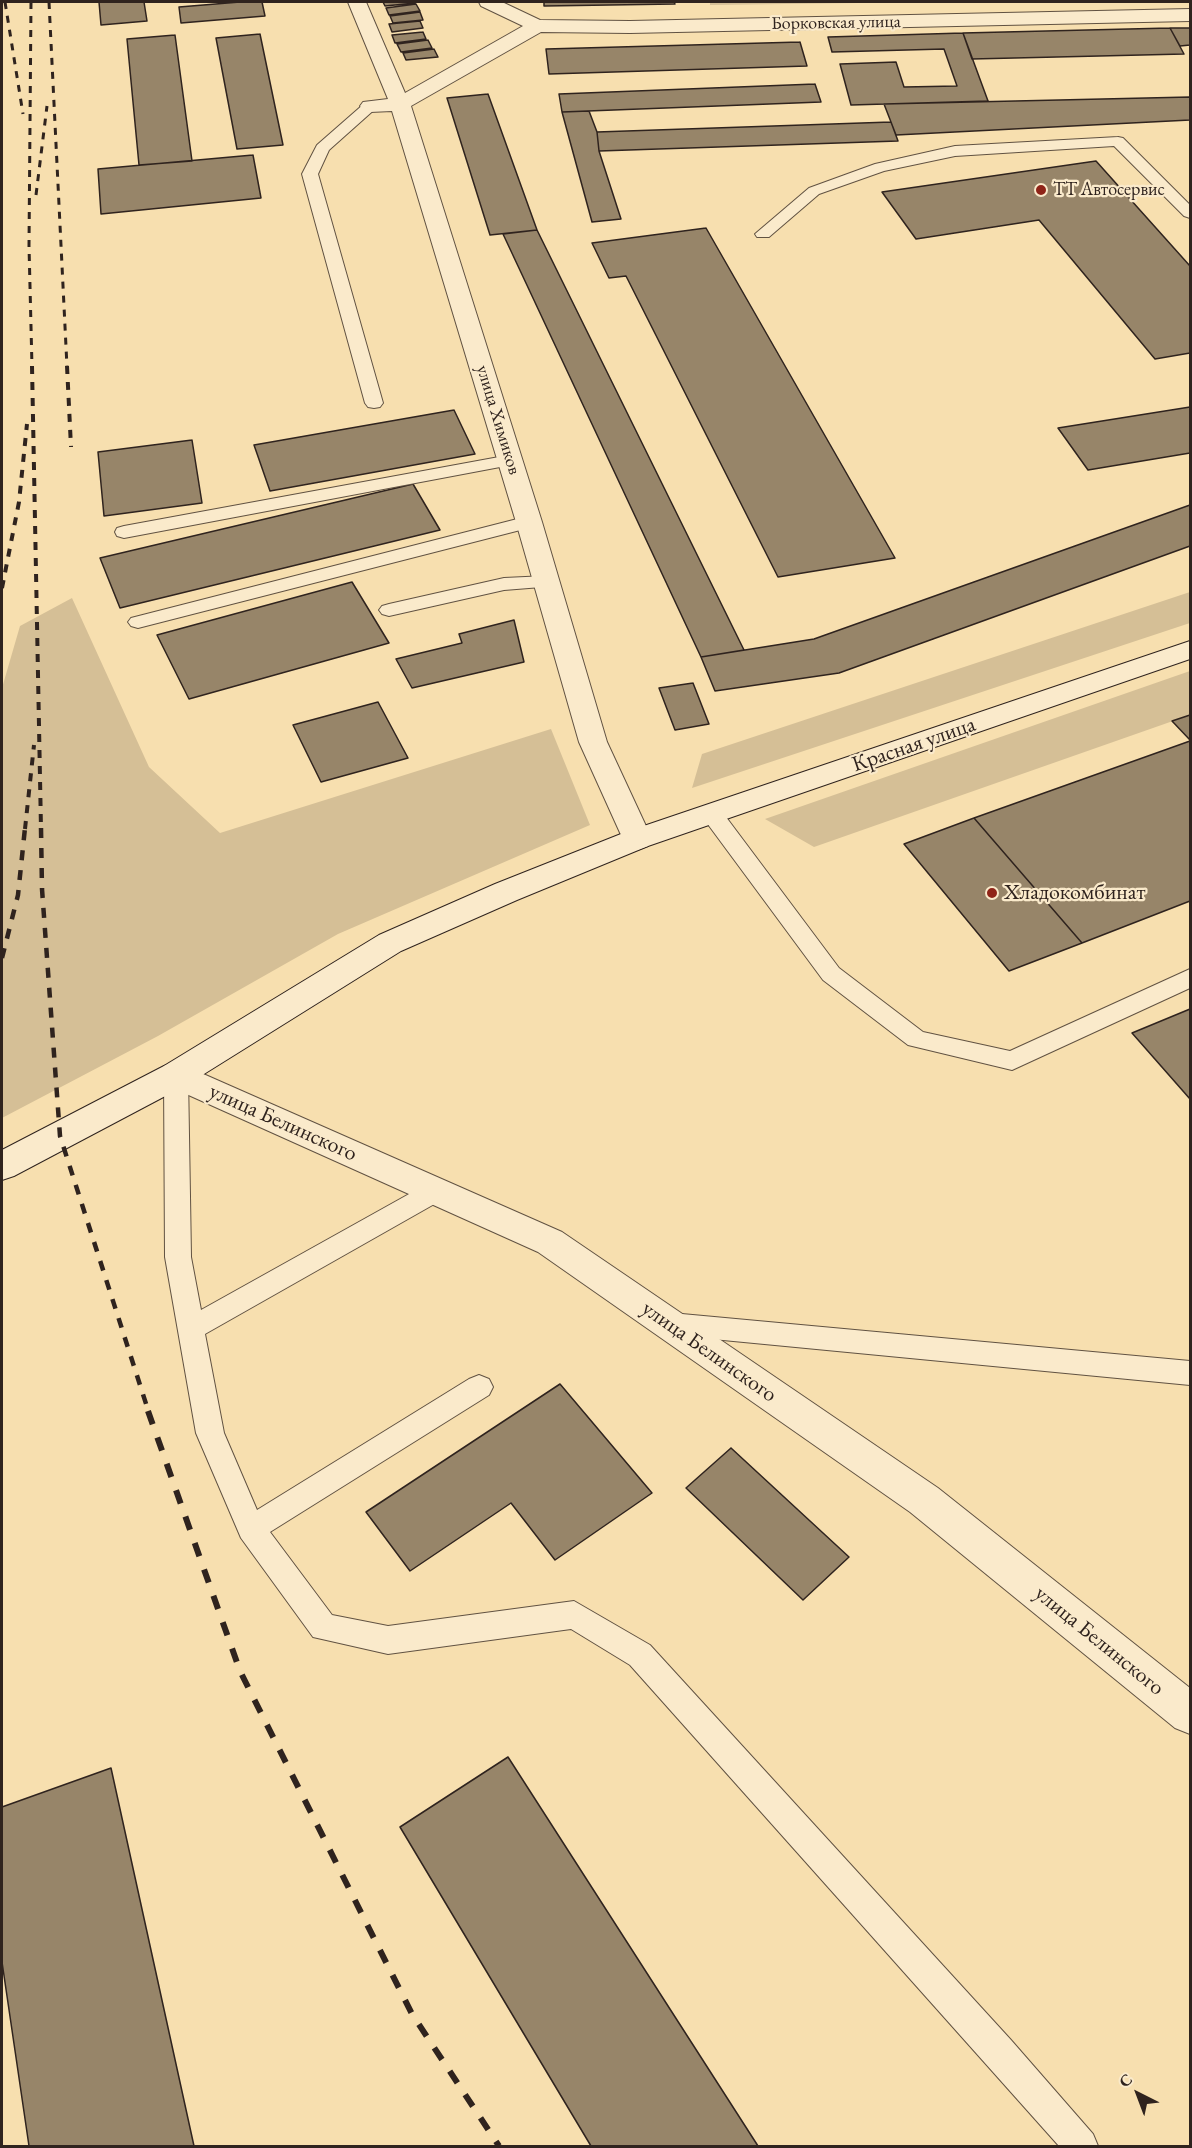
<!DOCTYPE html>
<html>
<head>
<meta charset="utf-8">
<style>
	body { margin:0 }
	#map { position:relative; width:1192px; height:2148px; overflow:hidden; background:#f7dfaf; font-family:"EB Garamond",serif }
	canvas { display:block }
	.frame { position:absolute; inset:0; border:3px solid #2f231e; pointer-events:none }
	.north { position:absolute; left:1108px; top:2064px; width:60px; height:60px; -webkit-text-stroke:4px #faeacb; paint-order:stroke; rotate:318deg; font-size:16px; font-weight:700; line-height:24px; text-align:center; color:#2f231e }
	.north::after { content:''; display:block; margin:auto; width:21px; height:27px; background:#2f231e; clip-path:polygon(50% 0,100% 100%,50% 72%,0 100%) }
</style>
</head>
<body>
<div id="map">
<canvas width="1192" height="2148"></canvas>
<div class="frame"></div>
<div class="north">С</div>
</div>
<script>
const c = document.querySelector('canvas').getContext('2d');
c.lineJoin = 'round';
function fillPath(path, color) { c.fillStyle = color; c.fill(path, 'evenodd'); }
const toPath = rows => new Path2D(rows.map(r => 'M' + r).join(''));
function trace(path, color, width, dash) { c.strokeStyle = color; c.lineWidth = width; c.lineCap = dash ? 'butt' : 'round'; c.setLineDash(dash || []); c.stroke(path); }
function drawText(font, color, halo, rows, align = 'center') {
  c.font = font + ' "EB Garamond",serif'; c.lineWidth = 4.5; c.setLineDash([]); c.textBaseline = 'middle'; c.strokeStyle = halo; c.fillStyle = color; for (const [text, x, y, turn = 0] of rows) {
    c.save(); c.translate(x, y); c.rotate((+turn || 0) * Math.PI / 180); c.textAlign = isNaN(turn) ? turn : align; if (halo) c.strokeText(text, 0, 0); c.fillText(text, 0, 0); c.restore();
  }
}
fillPath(toPath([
	[710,2,932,2,710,5],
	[1190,592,1190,623,692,788,702,754],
	[72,598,149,767,220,833,551,729,590,825,338,934,158,1036,2,1118,2,688,20,626],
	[1190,671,1190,715,814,847,765,819]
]), '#d5bf96');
const building = toPath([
	[99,2,144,2,147,21,101,25,99,2],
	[240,2,262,2,265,16,181,23,179,7,240,2],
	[383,2,414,2,415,3,385,6,383,2],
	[544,2,674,2,675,4,544,6,544,2],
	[416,4,420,11,389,15,386,8,416,4],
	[420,12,423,20,393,23,390,16,420,12],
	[420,21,423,28,392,32,389,24,420,21],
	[1170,28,1184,54,972,59,963,33,1170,28],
	[1170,28,1190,28,1190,45,1180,46,1170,28],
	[423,32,426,39,395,43,392,35,423,32],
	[963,33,988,101,851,105,840,64,896,62,904,87,957,86,944,49,832,52,828,37,963,33],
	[260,34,283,145,237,149,216,38,260,34],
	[175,35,192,161,139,165,127,39,175,35],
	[428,40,432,48,401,52,397,44,428,40],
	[800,42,807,66,549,74,546,49,800,42],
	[434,49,438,57,406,60,403,53,434,49],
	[815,84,821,102,562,112,559,94,815,84],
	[488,94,537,230,490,235,447,98,488,94],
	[1190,97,1190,120,896,135,884,104,1190,97],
	[589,111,597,132,599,151,621,219,592,222,562,112,589,111],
	[891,122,898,141,599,151,597,132,891,122],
	[253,155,261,198,101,214,98,169,253,155],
	[1096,161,1190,266,1190,353,1155,359,1039,220,916,239,882,192,1096,161],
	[706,228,895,558,778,577,626,276,609,278,592,243,706,228],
	[537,230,744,650,701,657,503,234,537,230],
	[1190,407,1190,453,1088,470,1058,428,1190,407],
	[454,410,475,454,270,491,254,445,454,410],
	[192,440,202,503,104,516,98,452,192,440],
	[413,484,440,530,120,608,100,558,413,484],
	[1190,505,1190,546,839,673,715,691,701,657,814,639,1190,505],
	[352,582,389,643,189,699,157,635,352,582],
	[514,620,524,662,412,688,396,659,462,643,459,634,514,620],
	[693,683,709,724,675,730,659,688,693,683],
	[378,702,408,758,321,782,293,725,378,702],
	[1190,715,1190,740,1172,721,1190,715],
	[1190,741,1190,901,1082,943,974,818,1190,741],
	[974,818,1082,943,1009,971,904,844,974,818],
	[1190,1009,1190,1099,1132,1033,1190,1009],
	[560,1384,652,1493,555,1560,511,1503,410,1571,366,1512,560,1384],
	[731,1448,849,1557,803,1600,686,1488,731,1448],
	[508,1757,758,2146,591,2146,400,1827,508,1757],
	[111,1768,194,2146,29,2146,2,1962,2,1807,111,1768]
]);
fillPath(building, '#978569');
trace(building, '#2f231e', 1.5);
const lane = toPath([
	[370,102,375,103,377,106,375,109,329,150,318,174,383,403,380,407,374,408,368,407,365,403,302,174,317,145,365,103,370,102],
	[1118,137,1123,138,1190,205,1190,218,1184,216,1114,146,955,156,884,171,819,194,769,237,757,237,755,234,809,188,875,164,955,146,1118,137],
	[510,455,516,456,519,460,516,464,124,538,117,536,115,532,117,528,124,526,510,455],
	[529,516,536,518,538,522,536,526,138,628,131,626,128,622,131,618,529,516],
	[547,576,554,578,557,582,554,586,504,590,389,616,382,614,379,610,382,606,389,604,504,578,547,576],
	[712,807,720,809,839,968,923,1032,1010,1051,1190,969,1190,988,1012,1070,908,1045,823,980,704,819,701,814,704,809,712,807],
	[176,1066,184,1068,188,1075,191,1257,201,1310,427,1184,436,1181,445,1184,449,1191,445,1198,205,1334,224,1433,257,1510,469,1379,479,1375,489,1379,493,1387,489,1395,270,1532,332,1615,388,1626,574,1601,650,1645,1011,2040,1093,2134,1098,2146,1059,2146,630,1665,571,1629,388,1654,313,1637,241,1538,196,1433,165,1257,164,1075,168,1068,176,1066],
	[671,1313,1190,1361,1190,1385,671,1335,662,1332,658,1324,662,1316,671,1313]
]);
const street = toPath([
	[348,2,366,2,405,93,523,26,481,6,479,2,502,2,540,20,630,21,1190,9,1190,21,630,33,541,32,411,106,542,522,607,742,652,839,648,846,637,850,626,846,579,742,516,522,392,111,370,112,363,110,360,106,363,102,388,99,348,2],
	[176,1062,562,1232,938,1488,1190,1688,1190,1734,1175,1728,910,1512,538,1252,164,1084,159,1075,164,1066,176,1062]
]);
const secondary = toPath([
	[1190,641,1190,659,648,846,517,900,401,951,188,1084,14,1176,2,1180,2,1150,164,1066,379,935,495,884,626,832,1190,641]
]);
trace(lane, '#615242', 2);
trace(street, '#615242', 2);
trace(secondary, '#2f231e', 2);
fillPath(lane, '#faeacb');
fillPath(street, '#faeacb');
fillPath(secondary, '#faeacb');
trace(toPath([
	[5,2,23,114],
	[31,2,29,246,32,367],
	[49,2,67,367],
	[36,195,47,106]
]), '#2f231e', 3, [7, 7]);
trace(toPath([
	[32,366,41,829],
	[67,366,71,447],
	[2,588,19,502,27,424],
	[25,829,34,745]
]), '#2f231e', 4, [8, 8]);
trace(toPath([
	[41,828,42,889,60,1136,149,1413],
	[2,958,18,895,25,828]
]), '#2f231e', 4.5, [10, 10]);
trace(toPath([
	[148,1411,240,1671,412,2014,499,2146]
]), '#2f231e', 6, [14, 14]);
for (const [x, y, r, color] of [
	[1041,190,6,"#8f2418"],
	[992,893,6,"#8f2418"]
]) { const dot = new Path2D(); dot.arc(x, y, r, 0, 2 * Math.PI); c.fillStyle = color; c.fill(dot); trace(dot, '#faeacb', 2); }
drawText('18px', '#2f231e', '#faeacb', [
	["Борковская улица",836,23,-1],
	["улица Химиков",498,420,73]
]);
drawText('18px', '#2f231e', '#faeacb', [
	["ТТ Автосервис",1053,190]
], 'left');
drawText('22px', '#2f231e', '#faeacb', [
	["Красная улица",914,745,-19],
	["улица Белинского",283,1123,24],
	["улица Белинского",709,1352,35],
	["улица Белинского",1099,1641,39]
]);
drawText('22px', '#2f231e', '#faeacb', [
	["Хладокомбинат",1004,893]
], 'left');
</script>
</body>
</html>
